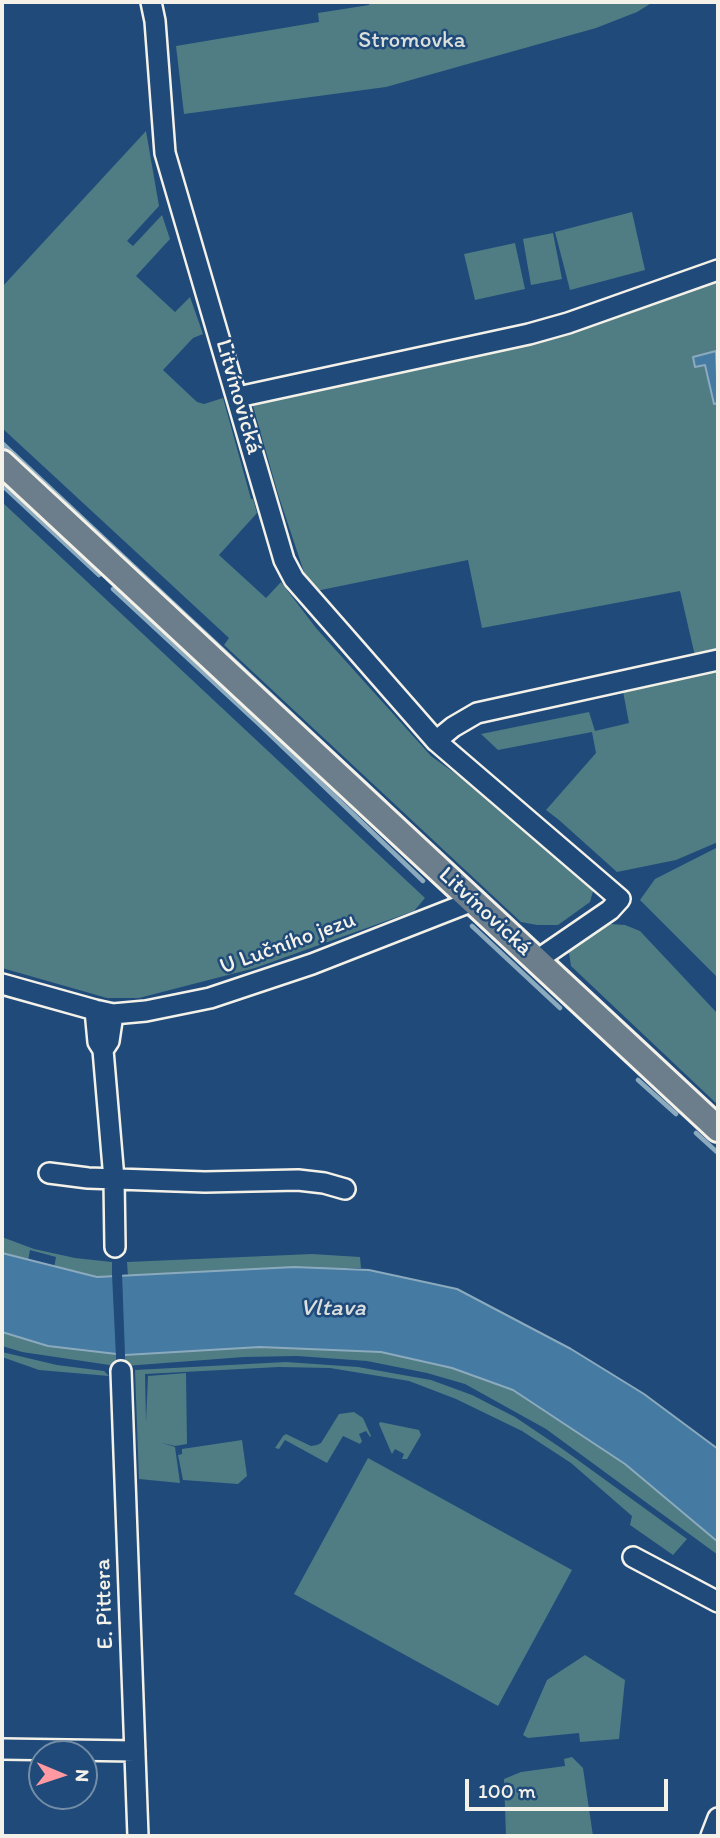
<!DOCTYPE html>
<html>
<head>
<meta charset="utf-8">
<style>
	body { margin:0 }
	#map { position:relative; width:720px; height:1838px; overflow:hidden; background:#1f4a7a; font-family:Itim,sans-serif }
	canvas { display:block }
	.frame { position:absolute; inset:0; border:4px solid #f4f1e8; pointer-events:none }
	.north { position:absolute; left:28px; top:1740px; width:70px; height:70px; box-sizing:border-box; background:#1f4a7a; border:2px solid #748da6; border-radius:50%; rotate:92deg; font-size:19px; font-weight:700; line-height:28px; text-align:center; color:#f4f1e8 }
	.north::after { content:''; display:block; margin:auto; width:24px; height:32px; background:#ff9aa2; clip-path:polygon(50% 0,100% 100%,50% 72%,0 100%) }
	.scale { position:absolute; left:465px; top:1779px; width:203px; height:32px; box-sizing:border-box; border:4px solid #f4f1e8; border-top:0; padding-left:9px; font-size:21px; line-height:24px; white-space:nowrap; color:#f4f1e8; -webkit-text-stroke:5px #1f4a7a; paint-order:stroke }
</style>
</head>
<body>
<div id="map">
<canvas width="720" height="1838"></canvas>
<div class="frame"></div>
<div class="north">N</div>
<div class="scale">100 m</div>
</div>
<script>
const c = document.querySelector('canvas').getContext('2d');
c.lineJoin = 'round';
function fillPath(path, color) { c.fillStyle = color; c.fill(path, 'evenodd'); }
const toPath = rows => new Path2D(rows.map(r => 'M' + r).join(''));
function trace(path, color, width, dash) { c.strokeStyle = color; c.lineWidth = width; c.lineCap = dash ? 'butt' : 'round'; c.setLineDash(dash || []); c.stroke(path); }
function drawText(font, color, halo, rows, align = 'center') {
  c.font = font + ' Itim,sans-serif'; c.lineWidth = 5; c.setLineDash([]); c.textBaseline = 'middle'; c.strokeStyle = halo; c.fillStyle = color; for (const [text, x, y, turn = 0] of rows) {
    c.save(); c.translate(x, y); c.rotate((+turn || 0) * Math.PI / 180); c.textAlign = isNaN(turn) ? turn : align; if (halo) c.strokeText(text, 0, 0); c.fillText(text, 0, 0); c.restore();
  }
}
fillPath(toPath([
	[369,2,653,2,637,12,596,28,386,87,184,114,176,46,319,22,318,13,369,5],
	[146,131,159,206,127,241,133,246,162,215,170,239,136,276,175,312,190,297,203,334,193,338,163,370,197,402,204,404,223,398,251,499,253,499,257,513,219,555,266,598,281,582,316,628,431,756,503,808,594,888,590,902,558,925,537,925,521,922,224,645,229,638,2,428,2,287],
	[632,212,645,270,570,290,555,232],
	[553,233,562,279,531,285,523,239],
	[515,243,525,289,475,300,464,254],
	[718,276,718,842,676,860,617,872,559,820,546,810,596,753,592,732,498,750,481,734,589,712,595,731,629,723,622,686,698,669,680,591,482,628,468,560,316,591,304,572,278,494,253,406,275,395],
	[2,502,425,898,414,911,255,968,139,998,107,998,2,968],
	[718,847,718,978,640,900,655,879],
	[610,924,625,925,640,931,718,1014,718,1105,571,966,569,953,573,944,598,927],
	[2,1237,34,1249,75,1258,112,1262,112,1277,97,1277,54,1268,56,1257,30,1250,28,1261,10,1257,2,1253],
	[312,1254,360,1257,361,1268,266,1268,128,1277,127,1262],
	[2,1332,48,1346,116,1354,116,1366,22,1352,2,1346],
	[260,1347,381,1352,452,1368,513,1390,625,1464,718,1542,718,1555,546,1429,465,1384,427,1373,367,1361,297,1356,244,1357,125,1366,125,1355],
	[2,1352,57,1365,104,1371,109,1376,39,1370,2,1357],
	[286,1362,358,1367,431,1380,472,1395,515,1417,564,1450,687,1539,673,1555,630,1525,632,1516,571,1463,522,1431,456,1399,409,1381,330,1368,279,1367,145,1374,146,1422,148,1376,186,1373,187,1444,175,1446,162,1443,175,1447,180,1483,139,1479,135,1370],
	[354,1412,363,1418,371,1436,370,1437,366,1431,359,1434,362,1441,360,1444,343,1436,327,1463,285,1440,279,1449,275,1448,283,1436,286,1434,311,1446,317,1445,321,1443,339,1414],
	[380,1422,419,1430,421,1435,407,1459,402,1459,404,1454,395,1449,392,1454,391,1452,379,1424],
	[242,1440,247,1476,238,1484,183,1480,178,1455,182,1454,182,1449],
	[368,1458,572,1570,498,1706,294,1594],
	[585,1655,625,1680,619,1739,580,1742,579,1733,528,1738,523,1735,547,1680],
	[572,1757,583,1768,593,1836,506,1836,504,1779,521,1772,565,1766,564,1759]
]), '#507c84');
const water = toPath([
	[716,351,718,403,714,404,705,365,695,367,693,357,716,351],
	[2,1253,97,1277,294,1267,369,1270,457,1289,571,1349,644,1394,718,1449,718,1542,625,1464,513,1390,452,1368,381,1352,260,1347,125,1355,48,1346,2,1332,2,1253]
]);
fillPath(water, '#457ba2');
trace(water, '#8baabe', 2);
fillPath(toPath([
	[122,1273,125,1355,125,1358,116,1357,112,1274]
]), '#1f4a7a');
trace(toPath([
	[2,443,385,802],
	[2,485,99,575],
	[113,589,260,725,423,881],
	[472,926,560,1008],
	[638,1080,676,1114],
	[696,1133,718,1153]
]), '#8baabe', 4.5);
const minor = toPath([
	[151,2,155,21,165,153,284,560,294,579,436,741,620,899,610,910,537,960],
	[238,397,529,334,568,323,718,270],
	[436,741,453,727,477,713,718,660],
	[2,984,95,1010,113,1014,146,1011,210,998,312,964,473,901],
	[95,1010,98,1042,103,1050,114,1179,115,1247],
	[103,1050,109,1041,113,1014],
	[49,1173,88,1178,205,1182,298,1180,324,1183,345,1189],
	[121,1371,138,1836],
	[633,1557,718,1602],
	[2,1749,135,1751],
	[711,1836,718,1818]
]);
const major = toPath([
	[2,463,718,1129]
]);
trace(minor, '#f4f1e8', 24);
trace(major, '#f4f1e8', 30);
trace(minor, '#1f4a7a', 19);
trace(major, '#6c7d8c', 24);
drawText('23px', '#dbdfd9', '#1f4a7a', [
	["Stromovka",412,41]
]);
drawText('23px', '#f4f1e8', '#1f4a7a', [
	["Litvínovická",238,397,74],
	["Litvínovická",485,912,43],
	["U Lučního jezu",288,944,-20],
	["E. Pittera",105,1604,-92]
]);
drawText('italic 24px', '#dadfde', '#1f4a7a', [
	["Vltava",333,1309]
]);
</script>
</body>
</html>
